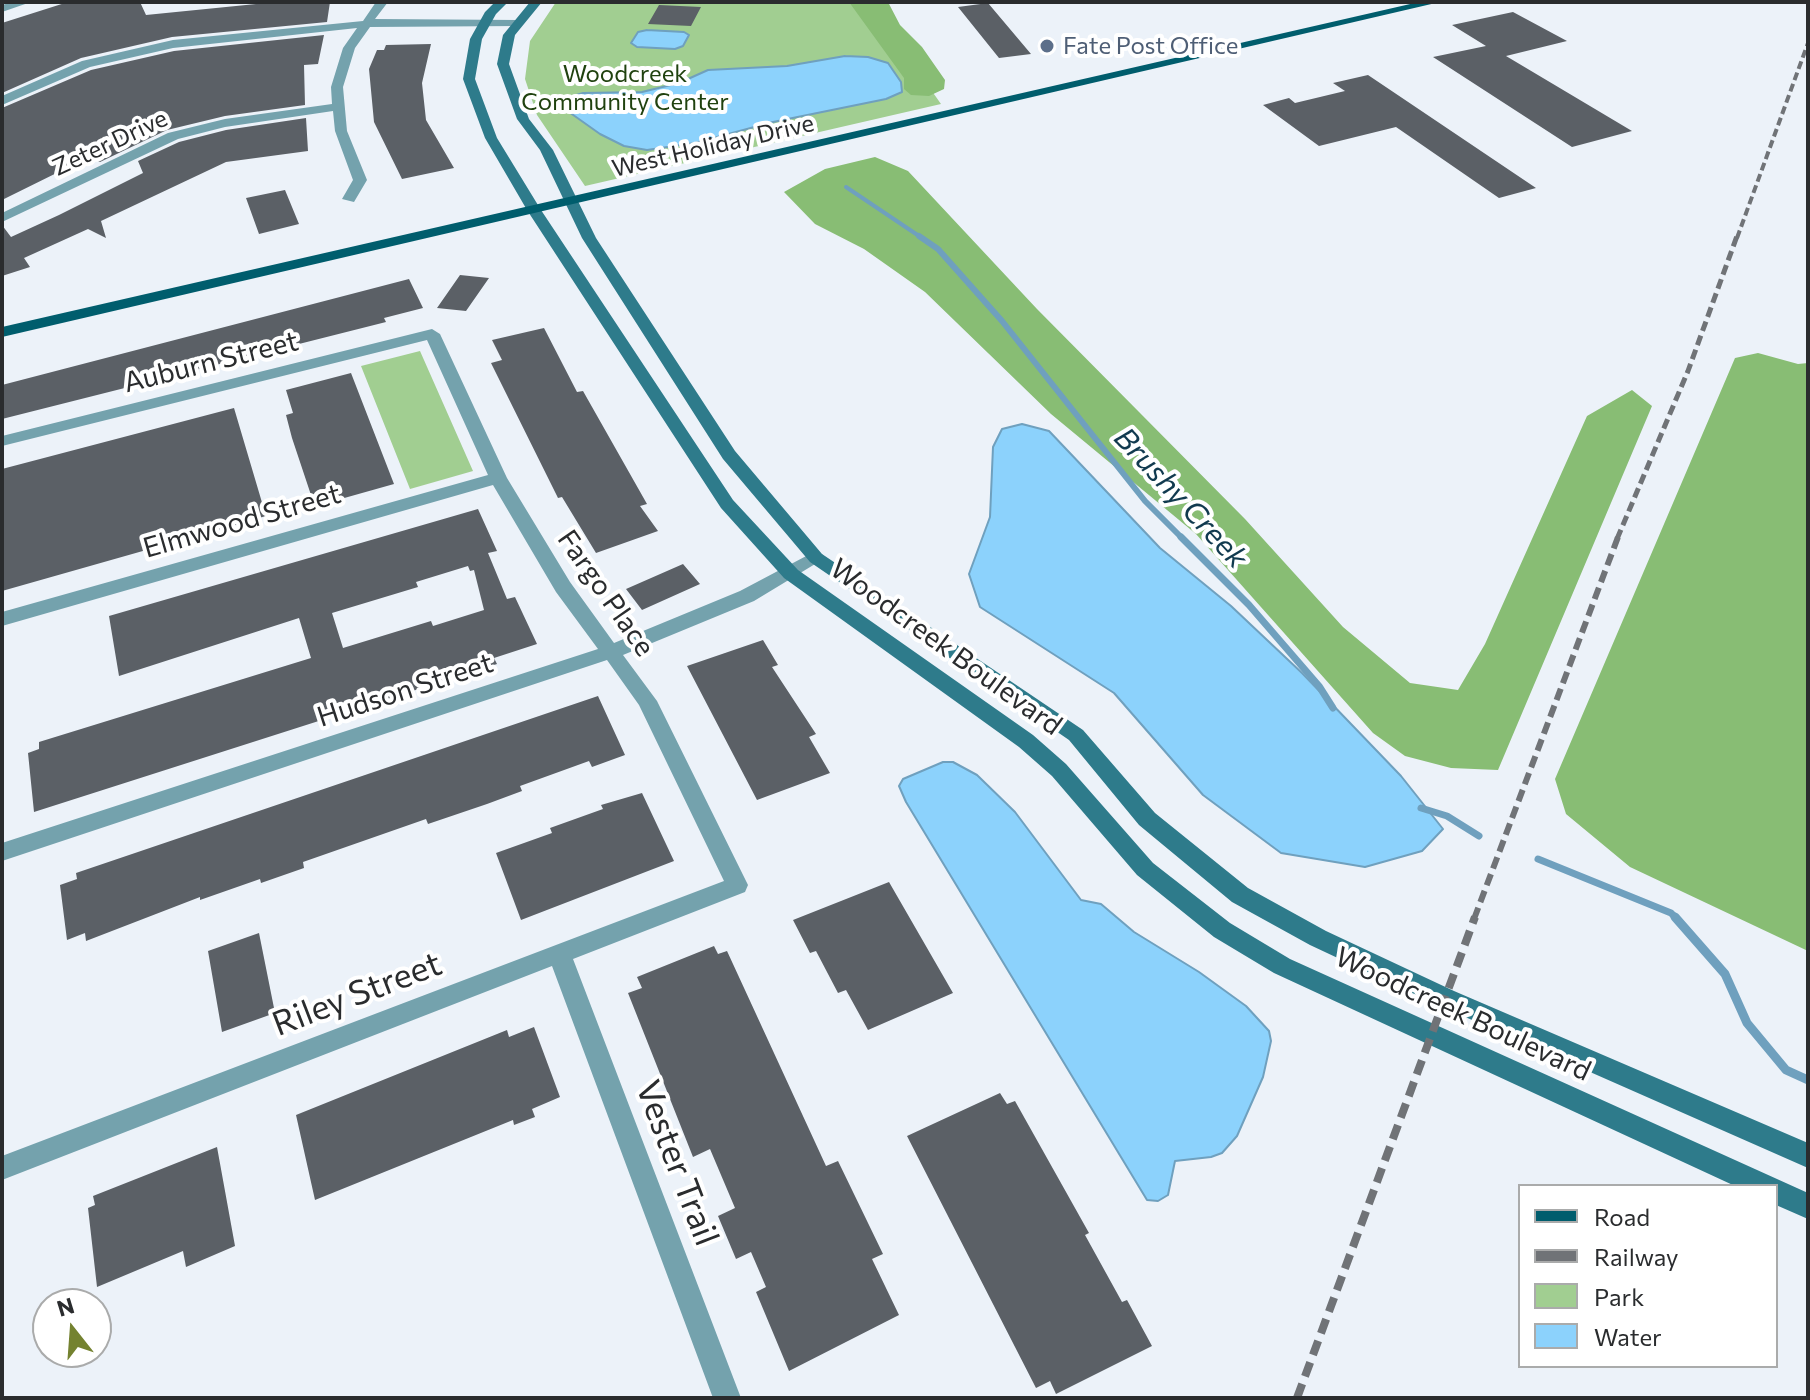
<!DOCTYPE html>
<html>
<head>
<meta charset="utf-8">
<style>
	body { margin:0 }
	#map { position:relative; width:1810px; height:1400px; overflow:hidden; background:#ecf2f9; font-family:Commissioner,sans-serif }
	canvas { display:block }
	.frame { position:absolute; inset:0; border:4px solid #2a2c2e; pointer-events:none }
	.legend { position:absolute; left:1518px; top:1184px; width:260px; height:184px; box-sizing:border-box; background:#fff; border:2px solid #aaabab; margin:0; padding:10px 14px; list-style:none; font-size:24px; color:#2a2c2e }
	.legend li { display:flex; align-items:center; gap:16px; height:40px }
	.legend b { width:40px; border:2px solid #aaabab }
	.north { position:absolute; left:32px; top:1288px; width:80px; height:80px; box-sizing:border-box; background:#fff; border:2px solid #aaabab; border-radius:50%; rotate:343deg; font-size:22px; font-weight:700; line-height:32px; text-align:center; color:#2a2c2e }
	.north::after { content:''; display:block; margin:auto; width:28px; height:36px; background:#748230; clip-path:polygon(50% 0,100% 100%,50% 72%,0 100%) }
</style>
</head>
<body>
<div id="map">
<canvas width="1810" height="1400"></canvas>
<div class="frame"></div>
<ul class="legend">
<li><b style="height:10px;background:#005d6d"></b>Road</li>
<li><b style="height:10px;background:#707377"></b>Railway</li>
<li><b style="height:22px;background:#a1ce91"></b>Park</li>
<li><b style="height:22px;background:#8cd2fc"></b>Water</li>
</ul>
<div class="north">N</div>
</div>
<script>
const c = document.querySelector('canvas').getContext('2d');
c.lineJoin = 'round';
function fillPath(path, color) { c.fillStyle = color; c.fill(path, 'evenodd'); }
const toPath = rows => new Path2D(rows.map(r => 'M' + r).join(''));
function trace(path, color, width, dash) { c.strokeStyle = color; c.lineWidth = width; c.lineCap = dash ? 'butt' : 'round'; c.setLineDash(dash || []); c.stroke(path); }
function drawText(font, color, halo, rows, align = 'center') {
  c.font = font + ' Commissioner,sans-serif'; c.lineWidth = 8; c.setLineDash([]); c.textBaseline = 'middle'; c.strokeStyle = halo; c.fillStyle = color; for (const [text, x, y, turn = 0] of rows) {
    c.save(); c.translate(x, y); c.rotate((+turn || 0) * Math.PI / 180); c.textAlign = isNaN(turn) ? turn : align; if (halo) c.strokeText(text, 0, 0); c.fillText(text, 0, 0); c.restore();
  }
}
fillPath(toPath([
	[556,2,869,2,941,104,585,186,537,115,525,79,530,41],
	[420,351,473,471,410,489,361,366]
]), '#a1ce91');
fillPath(toPath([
	[849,2,888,2,900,25,922,47,945,80,944,89,929,96,911,95,904,89,904,78],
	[875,157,908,171,1037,309,1245,519,1343,627,1410,683,1458,690,1485,644,1587,416,1632,390,1652,406,1498,770,1451,768,1405,756,1373,733,1196,534,1051,414,925,292,864,249,815,224,784,192,825,169],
	[1758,353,1798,364,1808,363,1808,951,1630,867,1566,814,1555,779,1735,358]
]), '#88bd74');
const water = toPath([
	[647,30,684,32,689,35,683,46,675,49,637,47,631,43,638,32,647,30],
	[845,56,868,57,888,63,901,82,902,92,886,99,773,122,695,143,647,150,624,146,600,134,569,112,573,96,583,93,642,92,679,83,708,70,787,66,845,56],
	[1022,424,1049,431,1160,548,1231,606,1302,673,1401,776,1443,829,1422,851,1365,867,1281,853,1203,795,1114,693,980,607,969,574,990,517,993,447,1002,429,1022,424],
	[943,762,953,762,977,775,1015,812,1081,900,1101,904,1134,932,1199,972,1246,1006,1269,1031,1271,1041,1263,1077,1237,1136,1222,1153,1211,1157,1175,1161,1168,1195,1158,1201,1147,1200,906,802,899,786,903,779,943,762]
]);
fillPath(water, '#8cd2fc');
trace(water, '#6fa0be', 2);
trace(toPath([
	[846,187,922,238]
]), '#6fa0be', 4);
trace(toPath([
	[919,236,938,249,1002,321,1145,501,1183,539]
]), '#6fa0be', 6);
trace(toPath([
	[1181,537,1249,605,1319,686,1333,708],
	[1421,808,1447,816,1479,836],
	[1538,859,1671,913,1677,919]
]), '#6fa0be', 7);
trace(toPath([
	[1675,917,1725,974,1747,1023,1786,1070,1808,1080]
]), '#6fa0be', 9);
fillPath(toPath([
	[68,2,140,2,146,15,276,2,330,2,327,22,172,37,81,58,2,93,2,23],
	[988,3,1031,54,999,58,958,7],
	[659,5,701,7,691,26,648,24],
	[1513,12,1567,41,1506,56,1632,131,1572,147,1433,57,1486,46,1452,25],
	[324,35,318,64,304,65,305,105,225,116,167,130,100,162,89,157,2,200,2,108,91,70,174,51],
	[431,44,422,83,426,120,454,168,402,179,374,122,369,69,377,50,384,50,386,45],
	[1368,75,1536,188,1499,198,1396,127,1319,146,1263,105,1289,98,1295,103,1345,91,1333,83],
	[306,118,308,151,226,162,101,221,106,238,88,229,24,258,30,267,2,276,2,225,11,237,59,215,143,173,138,161,179,142,226,130],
	[285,190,299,224,259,234,246,198],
	[460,275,489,278,466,311,437,308],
	[409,279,423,308,384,318,386,322,2,419,2,385],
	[544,328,577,392,583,391,647,504,640,506,658,531,596,553,562,497,558,498,491,363,502,360,492,340],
	[351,373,394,484,323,504,322,499,313,501,292,438,286,415,293,413,286,390],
	[234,408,266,516,2,591,2,469],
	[478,509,497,551,488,553,507,599,515,597,537,644,494,658,497,664,34,812,28,753,39,749,39,742,311,658,299,618,119,676,109,616],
	[468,566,470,571,474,570,484,610,433,626,431,621,343,648,332,613,418,587,416,582],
	[683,564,700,584,642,610,626,589],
	[763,640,778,665,772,667,816,734,809,737,830,773,757,800,687,666],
	[598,696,625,755,592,767,589,761,520,786,522,791,487,804,428,824,426,819,303,862,304,868,261,883,260,879,200,900,200,897,86,941,85,933,67,940,60,885,77,879,76,873],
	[642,793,674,861,521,920,496,853,552,833,550,828,603,809,601,805],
	[889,882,953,993,868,1030,846,990,838,993,816,951,810,953,793,920],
	[259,933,275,1013,222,1032,208,951],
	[714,946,718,954,727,951,826,1166,838,1161,883,1254,872,1259,899,1315,789,1371,756,1292,766,1287,751,1252,736,1259,718,1216,735,1208,710,1149,693,1157,628,993,642,988,637,977],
	[534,1027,560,1097,532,1109,535,1117,514,1125,513,1120,315,1200,296,1115,507,1030,509,1037],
	[1000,1093,1007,1104,1015,1101,1089,1233,1085,1235,1122,1302,1127,1300,1152,1346,1056,1394,1050,1381,1036,1388,907,1136],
	[217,1147,235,1246,186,1267,183,1251,97,1287,88,1208,95,1205,93,1196]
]), '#5b6066');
fillPath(toPath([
	[13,2,31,2,2,12,2,5,13,2],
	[376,2,388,2,375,19,518,20,524,23,518,26,370,27,355,48,343,87,347,131,367,180,354,202,342,199,353,180,335,131,333,111,225,127,178,139,2,222,2,213,168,133,225,119,332,104,331,87,343,48,357,28,173,48,90,67,2,105,2,96,82,61,173,40,363,21,376,2],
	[432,329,440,334,507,478,570,582,614,643,740,591,810,554,822,554,825,558,754,601,623,655,657,701,748,885,745,892,573,959,741,1398,713,1398,552,966,2,1180,2,1156,724,881,639,705,607,660,2,861,2,843,598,649,556,592,493,485,2,626,2,612,488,475,427,340,2,446,2,436,432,329]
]), '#74a2ad');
fillPath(toPath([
	[495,2,508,2,496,14,482,39,475,79,497,138,541,210,733,500,798,570,1033,735,1066,764,1153,863,1230,923,1290,959,1808,1193,1808,1219,1776,1205,1776,1186,1735,1186,1274,973,1214,937,1137,875,1052,776,1019,747,784,578,721,508,527,210,485,138,463,79,470,39,485,12,495,2],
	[530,2,542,2,515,35,509,64,529,119,553,150,596,238,735,451,822,554,1083,730,1155,813,1248,888,1326,931,1454,991,1808,1143,1808,1168,1438,1005,1310,945,1232,902,1139,825,1069,740,810,562,723,459,582,238,540,150,517,119,497,64,503,35,530,2]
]), '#2e7b8b');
fillPath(toPath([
	[1419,2,1440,2,2,337,2,327,1419,2]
]), '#005d6d');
trace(toPath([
	[1737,238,1808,43]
]), '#707377', 4, [8, 4]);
trace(toPath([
	[1617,539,1688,371,1737,236]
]), '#707377', 5, [10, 5]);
trace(toPath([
	[1474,919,1618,537]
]), '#707377', 6, [12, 6]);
trace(toPath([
	[1297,1398,1475,917]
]), '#707377', 8, [15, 8]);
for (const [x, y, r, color] of [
	[1047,46,8,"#5c6f8a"]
]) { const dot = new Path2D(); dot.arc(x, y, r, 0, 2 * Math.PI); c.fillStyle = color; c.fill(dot); trace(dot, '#fff', 3); }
drawText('24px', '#4e5e75', '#fff', [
	["Fate Post Office",1063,46]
], 'left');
drawText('24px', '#20420f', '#fff', [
	["Woodcreek",625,74],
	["Community Center",625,102]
]);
drawText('24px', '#2a2c2e', '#fff', [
	["Zeter Drive",110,143,-25],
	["West Holiday Drive",713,146,-13]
]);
drawText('28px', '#2a2c2e', '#fff', [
	["Auburn Street",211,362,-14],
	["Elmwood Street",242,521,-16],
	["Fargo Place",606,593,55],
	["Woodcreek Boulevard",946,647,36],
	["Hudson Street",405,690,-18],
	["Woodcreek Boulevard",1463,1014,25]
]);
drawText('italic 30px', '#113a4f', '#fff', [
	["Brushy Creek",1181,498,47]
]);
drawText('34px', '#2a2c2e', '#fff', [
	["Riley Street",357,994,-21],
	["Vester Trail",677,1163,69]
]);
</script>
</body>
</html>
